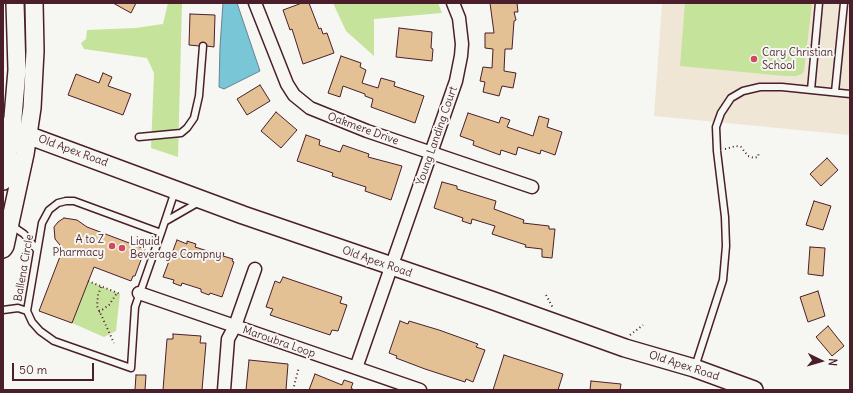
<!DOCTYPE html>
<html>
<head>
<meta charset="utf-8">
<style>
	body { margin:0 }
	#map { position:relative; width:853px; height:393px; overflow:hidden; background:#f6f6f2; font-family:Delius,sans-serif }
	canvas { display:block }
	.frame { position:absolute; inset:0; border:4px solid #4a1f2b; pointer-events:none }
	.north { position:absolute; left:801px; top:341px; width:40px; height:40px; -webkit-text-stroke:3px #f6f6f2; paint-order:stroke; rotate:95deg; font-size:11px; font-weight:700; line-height:16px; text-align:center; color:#4a1f2b }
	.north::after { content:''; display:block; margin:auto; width:14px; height:18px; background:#4a1f2b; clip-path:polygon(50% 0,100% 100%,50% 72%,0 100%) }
	.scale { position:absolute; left:12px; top:363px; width:82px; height:18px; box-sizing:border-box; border:2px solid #4a1f2b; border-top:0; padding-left:5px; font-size:12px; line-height:14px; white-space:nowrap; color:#4a1f2b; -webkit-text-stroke:3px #f6f6f2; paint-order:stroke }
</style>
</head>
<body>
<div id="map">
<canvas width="853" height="393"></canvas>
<div class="frame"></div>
<div class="north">N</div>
<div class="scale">50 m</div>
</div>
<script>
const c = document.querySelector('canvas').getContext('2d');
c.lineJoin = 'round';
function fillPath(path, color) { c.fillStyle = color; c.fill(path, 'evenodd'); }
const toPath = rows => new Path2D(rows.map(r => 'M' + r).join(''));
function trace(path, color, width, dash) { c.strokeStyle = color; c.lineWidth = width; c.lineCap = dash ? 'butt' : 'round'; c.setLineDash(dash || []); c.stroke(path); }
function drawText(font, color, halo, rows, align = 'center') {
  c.font = font + ' Delius,sans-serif'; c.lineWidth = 4; c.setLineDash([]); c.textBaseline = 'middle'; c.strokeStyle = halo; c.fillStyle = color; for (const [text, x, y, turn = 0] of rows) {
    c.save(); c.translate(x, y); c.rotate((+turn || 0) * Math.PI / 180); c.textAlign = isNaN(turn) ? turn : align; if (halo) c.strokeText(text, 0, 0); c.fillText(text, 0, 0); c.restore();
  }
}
fillPath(toPath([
	[662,3,850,3,850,135,654,116]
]), '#f0e6d6');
fillPath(toPath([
	[168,3,182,3,178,157,151,148,154,73,147,58,84,49,81,43,86,39,87,30,136,28,163,24],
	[333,3,438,3,442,13,374,19,374,56,346,31],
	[685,3,812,3,804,71,802,74,796,76,785,76,680,66],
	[88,281,120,294,116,331,104,337,72,323]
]), '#c5e39a');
const water = toPath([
	[223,3,237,3,260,71,224,89,219,87,220,47,223,3]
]);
fillPath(water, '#78c6d6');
trace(water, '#668392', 1);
const building = toPath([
	[113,3,136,3,131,13,113,3],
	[302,3,309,3,319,29,321,28,323,34,327,33,334,53,303,64,292,29,290,30,283,10,302,3],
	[490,3,517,3,518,12,514,12,516,20,514,21,512,49,505,49,504,71,516,73,513,88,502,86,499,96,483,92,485,82,480,81,483,67,492,68,493,49,485,48,485,33,494,33,490,3],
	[190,14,215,15,214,47,207,46,203,42,199,46,189,45,190,14],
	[399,28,432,32,431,48,433,49,432,61,396,57,399,28],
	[341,56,361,63,360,67,366,70,362,83,378,88,381,78,395,82,394,86,424,96,415,123,371,107,373,99,365,96,365,94,343,86,340,97,328,93,341,56],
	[103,73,112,77,108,86,131,94,123,115,68,95,76,74,99,83,103,73],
	[260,85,270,101,247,115,237,99,260,85],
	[276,112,297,130,281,148,261,131,276,112],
	[468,113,499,123,501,117,510,120,507,127,533,136,539,116,549,119,547,127,562,132,555,155,541,150,540,154,518,147,516,155,501,150,500,155,473,145,474,141,460,136,468,113],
	[306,135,320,140,319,145,340,152,343,145,369,154,368,157,402,166,391,200,365,191,366,187,332,176,333,173,297,161,306,135],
	[827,158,838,170,821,186,810,174,827,158],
	[442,182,457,186,457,189,496,201,494,209,524,220,523,223,549,226,549,229,555,229,552,258,542,257,542,249,525,247,526,245,492,234,495,226,472,219,471,224,462,221,463,218,434,208,442,182],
	[814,201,831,206,823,230,806,225,814,201],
	[64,218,77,220,87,227,145,249,135,276,133,276,131,281,94,267,72,323,39,311,61,254,57,252,60,245,55,239,54,227,58,222,64,218],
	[177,240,187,244,187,241,196,244,195,247,214,253,216,251,224,253,223,256,233,259,232,261,234,262,222,297,210,293,209,295,201,292,201,289,182,283,181,286,173,283,174,280,163,277,177,240],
	[810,247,825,248,823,276,808,274,810,247],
	[283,277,342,297,340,303,347,305,338,331,332,330,330,335,270,315,273,309,266,307,275,281,280,283,283,277],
	[818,291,825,316,808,322,800,297,818,291],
	[400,321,408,324,409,321,439,330,478,344,476,347,485,350,473,382,466,379,465,382,425,369,396,358,397,356,389,353,400,321],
	[828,326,844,346,832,356,816,337,828,326],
	[173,334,201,336,200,343,206,343,202,390,163,390,167,339,173,339,173,334],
	[504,355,563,374,558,390,493,390,504,355],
	[249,360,288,364,286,390,246,390,249,360],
	[315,374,342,385,344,380,353,383,351,388,354,390,309,390,315,374],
	[136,375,146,375,145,390,135,390,136,375],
	[591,381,621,384,620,390,590,390,591,381]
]);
fillPath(building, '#e3c195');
trace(building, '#4a1f2b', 1);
const lane = toPath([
	[811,90,819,3],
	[835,92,844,3],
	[139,137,181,133,187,128,194,118,199,96,203,46],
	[66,201,74,201,161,233,135,307,131,368,54,341,40,331,32,322,27,311,42,223,49,210,58,203,66,201],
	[166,221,199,202],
	[11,225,24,234,37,250],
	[161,233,175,191],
	[3,310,18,308,27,311],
	[695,367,723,280,726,246,725,217,717,151,716,127,721,113,731,98,743,91,760,87,782,87,850,94]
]);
const street = toPath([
	[255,3,287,84,294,95,310,108,367,131,532,187],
	[139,293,420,390],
	[356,368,456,81,461,56,462,44,459,18,453,3],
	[224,390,228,339,235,326,255,269]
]);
const secondary = toPath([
	[3,126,243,215,491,300,625,348,694,368,754,390],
	[3,181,12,129,17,70,15,3],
	[3,249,5,246,25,154,32,108,35,51,34,3]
]);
trace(lane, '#4a1f2b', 9);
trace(street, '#4a1f2b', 15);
trace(secondary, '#4a1f2b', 20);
trace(toPath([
	[725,149,736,146,741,147,748,156,754,158,758,157,759,152],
	[88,281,120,294],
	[101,287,98,295,97,306,114,343],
	[546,295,553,308],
	[99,312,109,305,117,293],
	[630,335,643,325],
	[293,390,299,367]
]), '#4a1f2b', 2, [1, 3]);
trace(lane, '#f6f6f2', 6);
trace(street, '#f6f6f2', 12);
trace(secondary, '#f6f6f2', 17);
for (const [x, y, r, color] of [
	[754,59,4,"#d1495b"],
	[112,246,4,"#d1495b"],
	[122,248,4,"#d1495b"]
]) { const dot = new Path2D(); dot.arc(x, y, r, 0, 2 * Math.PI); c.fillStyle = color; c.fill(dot); trace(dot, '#f6f6f2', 1.5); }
drawText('11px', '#4a1f2b', '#f6f6f2', [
	["Cary Christian",762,53],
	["School",762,66],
	["A to Z",104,240,"right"],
	["Pharmacy",104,253,"right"],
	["Liquid",130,242],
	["Beverage Compny",130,255]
], 'left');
drawText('11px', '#4a1f2b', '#f6f6f2', [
	["Oakmere Drive",363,129,20],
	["Young Landing Court",437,136,-71],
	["Old Apex Road",73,151,20],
	["Old Apex Road",377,262,19],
	["Ballena Circle",24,268,-80],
	["Maroubra Loop",279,342,19],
	["Old Apex Road",684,366,18]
]);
</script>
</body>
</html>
